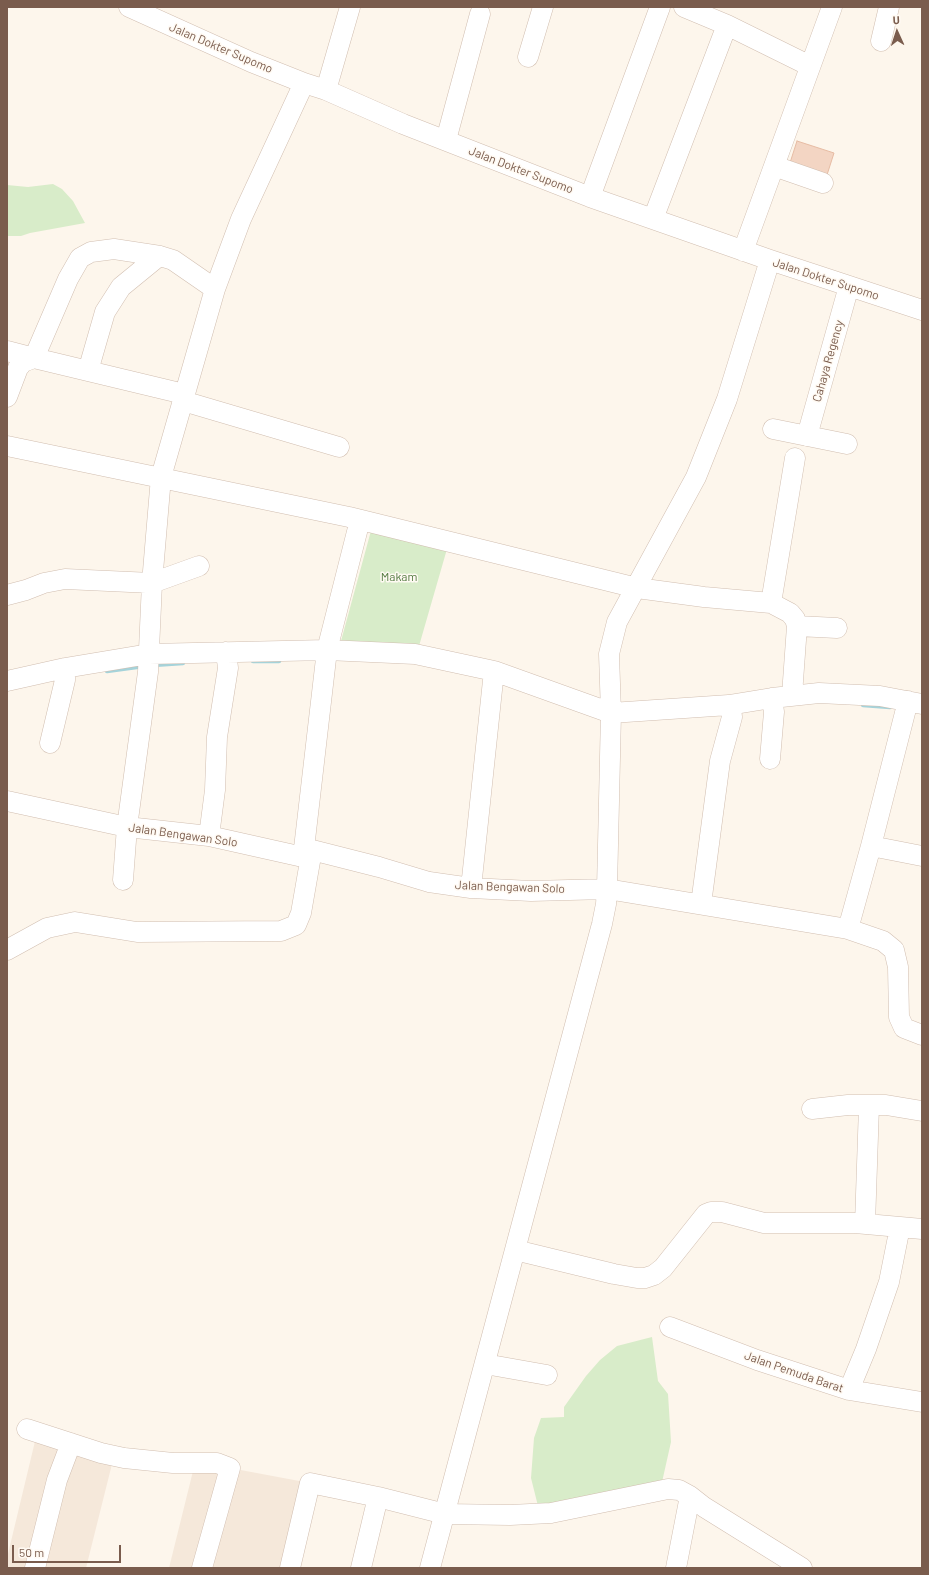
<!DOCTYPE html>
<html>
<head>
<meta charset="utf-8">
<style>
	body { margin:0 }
	#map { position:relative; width:929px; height:1575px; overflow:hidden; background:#fdf6ec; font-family:Barlow,sans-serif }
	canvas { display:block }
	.frame { position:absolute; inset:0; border:8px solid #7a5c4d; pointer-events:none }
	.north { position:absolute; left:877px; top:12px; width:40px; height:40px; -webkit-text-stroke:3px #fffaf3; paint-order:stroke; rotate:357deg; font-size:11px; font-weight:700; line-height:16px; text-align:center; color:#7a5c4d }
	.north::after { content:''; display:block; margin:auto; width:14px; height:18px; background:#7a5c4d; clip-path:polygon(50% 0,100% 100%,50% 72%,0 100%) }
	.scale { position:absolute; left:12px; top:1545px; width:109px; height:18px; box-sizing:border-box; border:2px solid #7a5c4d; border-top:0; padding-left:5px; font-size:12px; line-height:14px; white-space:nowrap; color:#7a5c4d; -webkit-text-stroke:3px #fffaf3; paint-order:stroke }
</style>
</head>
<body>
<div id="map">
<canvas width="929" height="1575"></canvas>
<div class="frame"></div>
<div class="north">U</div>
<div class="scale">50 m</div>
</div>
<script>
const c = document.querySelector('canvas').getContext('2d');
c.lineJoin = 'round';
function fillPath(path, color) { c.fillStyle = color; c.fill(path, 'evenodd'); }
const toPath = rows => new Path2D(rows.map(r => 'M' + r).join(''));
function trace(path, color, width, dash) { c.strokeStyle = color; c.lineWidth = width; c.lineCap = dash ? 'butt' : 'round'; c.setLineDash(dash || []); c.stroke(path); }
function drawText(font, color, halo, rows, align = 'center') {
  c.font = font + ' Barlow,sans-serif'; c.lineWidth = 3; c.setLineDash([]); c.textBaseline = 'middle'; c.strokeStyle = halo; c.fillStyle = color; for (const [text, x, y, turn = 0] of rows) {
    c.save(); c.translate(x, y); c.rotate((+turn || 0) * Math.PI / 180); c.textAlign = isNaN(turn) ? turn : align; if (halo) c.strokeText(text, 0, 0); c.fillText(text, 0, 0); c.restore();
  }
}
fillPath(toPath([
	[37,1433,114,1456,86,1568,7,1568,7,1558],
	[195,1463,230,1468,310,1483,290,1568,169,1568]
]), '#f5e8da');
fillPath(toPath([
	[53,184,62,189,73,201,85,223,30,233,21,236,7,236,7,185,28,187],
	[372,527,447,549,419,646,341,641],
	[652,1337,658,1381,668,1394,671,1442,660,1491,540,1514,531,1478,534,1438,541,1418,564,1417,564,1407,586,1376,600,1360,617,1346]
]), '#d8ecc9');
trace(toPath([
	[253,661,279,661],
	[153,665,183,663],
	[107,671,144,666],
	[863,705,890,707]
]), '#a5d3da', 4.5);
const building = toPath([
	[797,141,834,153,826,178,789,166,797,141]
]);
fillPath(building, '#f3d5c3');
trace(building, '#e6bba3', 1);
const minor = toPath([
	[129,7,251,62,304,83,326,90,403,124,590,197,770,260,922,310],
	[684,7,727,25,810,66],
	[881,41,889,7],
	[528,57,543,7],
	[326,90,350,7],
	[446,140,480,14],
	[774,166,823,183],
	[590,197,660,7],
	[653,219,727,25],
	[743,251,832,7],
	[7,351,34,358,68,279,80,258,91,252,114,249,160,256],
	[88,371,105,312,121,287,154,260,160,256,173,260,215,289],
	[7,397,18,368,23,362,34,358,184,394],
	[183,401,339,447],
	[773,429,847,444],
	[807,436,849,286],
	[7,446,349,517,637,588,704,597,771,603,795,458],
	[7,595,26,590,44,583,65,579,152,583,199,566],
	[771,603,790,613,795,619,797,626,792,695],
	[797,626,837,628],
	[7,681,65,668,149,654,327,650,415,654,494,671,611,713,729,705,772,698,819,693,880,696,922,704],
	[50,743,65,680,65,668],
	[770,759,774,712,772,698],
	[7,801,127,827,209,836,303,857,312,850,379,867,429,882,471,888,531,891,607,889,848,929,883,941,894,950,898,967,899,1017,904,1028,922,1035],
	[209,836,215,790,217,737,228,668,226,652],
	[871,846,922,856],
	[303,857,327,650,360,520],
	[123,880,127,827,148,672,152,583,161,477,215,289,241,219,304,83],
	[471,888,494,671],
	[701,904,720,761,732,717,731,708,729,705],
	[848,929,871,846,908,701],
	[7,950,47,928,75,922,137,932,281,931,296,925,301,913,312,850],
	[812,1109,848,1105,886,1105,922,1111],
	[865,1224,869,1106],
	[515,1250,614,1274,637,1278,645,1278,654,1275,663,1268,706,1214,711,1212,722,1212,764,1223,855,1223,900,1227],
	[670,1327,757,1360,849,1390,922,1402],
	[485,1364,547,1375],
	[849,1390,866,1349,889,1282,900,1227,922,1229],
	[27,1429,101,1453,124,1458,173,1463,217,1463,230,1468,202,1568],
	[35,1568,57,1480,71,1443],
	[290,1568,310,1483,378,1497,445,1514,510,1515,551,1513,668,1489,679,1490,690,1496,704,1507,802,1568],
	[361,1568,378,1497],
	[430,1568,602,924,606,904,607,889,611,713,609,654,617,622,696,477,727,399,770,260],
	[676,1568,690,1496]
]);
trace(minor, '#d1beb0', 21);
trace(minor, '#fff', 20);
drawText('12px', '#7a5c4d', '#fffaf3', [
	["Jalan Dokter Supomo",221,48,23],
	["Jalan Dokter Supomo",521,170,21],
	["Jalan Dokter Supomo",826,279,18],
	["Cahaya Regency",828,361,-74],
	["Jalan Bengawan Solo",183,835,8],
	["Jalan Bengawan Solo",510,887,2],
	["Jalan Pemuda Barat",794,1372,19]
]);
drawText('12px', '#537a41', '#fffaf3', [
	["Makam",399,577]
]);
</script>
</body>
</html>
